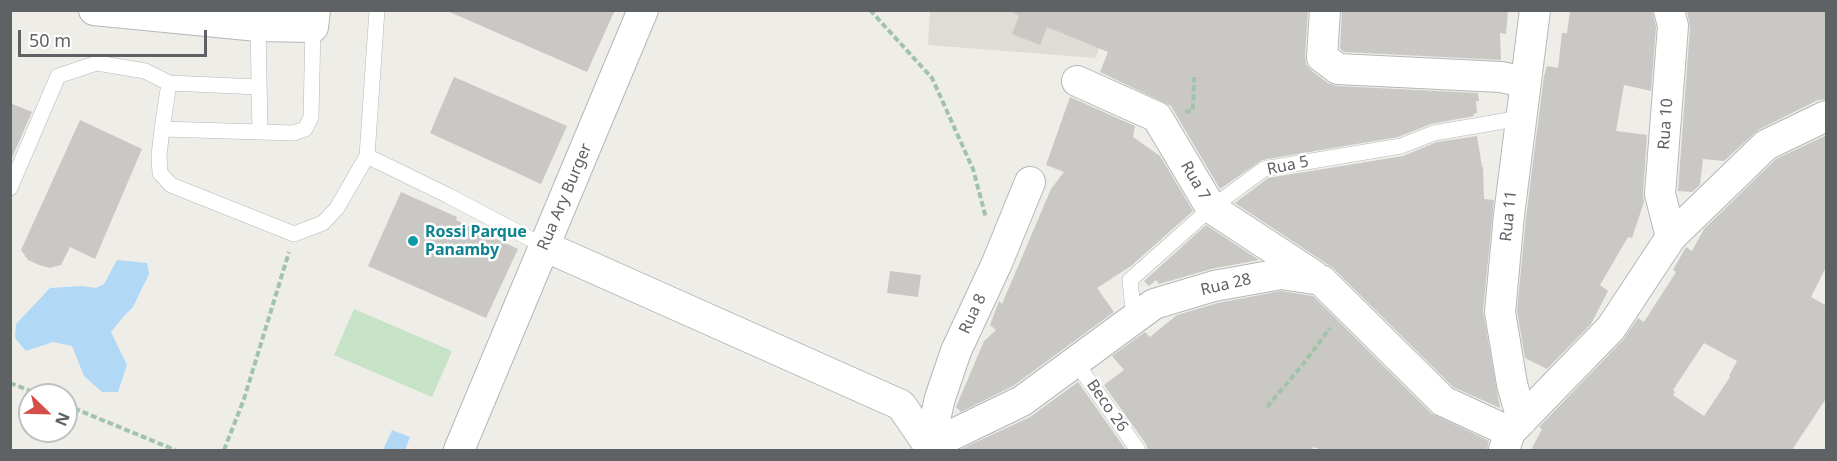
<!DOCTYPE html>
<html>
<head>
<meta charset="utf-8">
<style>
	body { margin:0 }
	#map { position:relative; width:1837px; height:461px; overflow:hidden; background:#efede7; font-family:"Noto Sans",sans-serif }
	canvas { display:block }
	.frame { position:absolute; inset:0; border:12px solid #5e6265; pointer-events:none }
	.north { position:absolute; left:18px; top:383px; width:60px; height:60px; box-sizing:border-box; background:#fff; border:2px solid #bfc0c1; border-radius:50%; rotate:113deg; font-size:16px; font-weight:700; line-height:24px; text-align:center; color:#5e6265 }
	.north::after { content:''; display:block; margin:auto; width:21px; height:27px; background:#d54e47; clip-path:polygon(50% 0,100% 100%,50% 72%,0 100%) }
	.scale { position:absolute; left:18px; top:30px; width:189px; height:27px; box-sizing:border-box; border:3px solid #5e6265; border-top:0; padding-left:8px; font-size:18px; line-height:21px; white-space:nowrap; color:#5e6265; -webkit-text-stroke:4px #fff; paint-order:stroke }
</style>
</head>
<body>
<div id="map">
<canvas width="1837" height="461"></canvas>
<div class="frame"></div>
<div class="north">N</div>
<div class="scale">50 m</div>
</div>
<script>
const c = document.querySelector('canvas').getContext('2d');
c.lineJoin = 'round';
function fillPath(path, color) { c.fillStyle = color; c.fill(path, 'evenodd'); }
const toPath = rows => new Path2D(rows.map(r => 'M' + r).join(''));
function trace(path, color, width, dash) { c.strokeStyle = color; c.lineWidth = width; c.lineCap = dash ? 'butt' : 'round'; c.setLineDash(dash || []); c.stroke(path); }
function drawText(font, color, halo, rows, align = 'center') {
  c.font = font + ' "Noto Sans",sans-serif'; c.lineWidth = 5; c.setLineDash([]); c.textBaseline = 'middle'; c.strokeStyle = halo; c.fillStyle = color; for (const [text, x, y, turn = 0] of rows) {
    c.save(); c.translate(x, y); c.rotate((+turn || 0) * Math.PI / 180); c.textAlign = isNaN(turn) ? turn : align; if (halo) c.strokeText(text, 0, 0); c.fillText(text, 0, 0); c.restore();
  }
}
fillPath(toPath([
	[930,11,1116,11,1095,58,928,45]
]), '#dedcd5');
fillPath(toPath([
	[354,309,452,351,432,397,334,355]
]), '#c7e3c7');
fillPath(toPath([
	[117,260,147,263,149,274,133,307,124,316,111,332,127,365,118,392,102,392,84,376,72,346,53,342,26,351,15,338,16,324,50,288,82,286,96,288,104,284],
	[392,430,410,437,405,450,383,450]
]), '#b1d9f5');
fillPath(toPath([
	[445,10,615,10,587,72],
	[1008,10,1308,10,1305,56,1306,64,1312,71,1328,83,1337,86,1478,93,1479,101,1476,101,1477,113,1473,114,1474,116,1431,124,1398,137,1262,160,1220,189,1171,106,1100,72,1108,52,1047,27,1040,45,1012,34,1019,16],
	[1342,10,1508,10,1506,34,1500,33,1501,60,1344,52,1340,49],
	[1570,10,1652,10,1656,27,1651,91,1624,85,1616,131,1647,135,1643,193,1644,202,1632,238,1628,237,1600,285,1608,291,1591,324,1547,369,1525,358,1517,311,1526,217,1544,76,1547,66,1558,68,1562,33,1567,33],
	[1687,10,1827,10,1827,99,1818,100,1758,130,1724,161,1703,159,1700,185,1692,192,1678,191,1690,27],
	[454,77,567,126,541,184,430,133],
	[1070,97,1135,126,1133,137,1160,156,1193,211,1131,266,1097,288,1114,312,1013,386,961,412,956,407,984,341,996,330,990,325,999,301,1002,304,1051,189,1064,172,1046,165],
	[10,103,32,112,10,162],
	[80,120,142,149,95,259,70,247,61,265,50,268,39,265,28,260,21,250],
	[1827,135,1827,265,1811,297,1827,306,1827,397,1792,450,1531,450,1542,429,1539,427,1623,340,1638,318,1644,322,1676,272,1673,270,1686,247,1692,251,1704,229,1776,159],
	[1704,343,1737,361,1729,376,1730,377,1704,416,1673,395,1675,392,1673,390],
	[1477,136,1482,167,1483,167,1484,199,1494,200,1483,311,1500,408,1453,387,1333,268,1235,203,1268,178,1403,156,1437,142],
	[401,192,457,217,456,220,518,249,486,318,368,266],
	[1206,225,1259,260,1211,269,1159,284,1156,280,1149,286,1144,281],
	[890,271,921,275,918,297,887,293],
	[1281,291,1313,296,1431,413,1489,441,1487,450,1322,450,1313,447,1312,450,1148,450,1146,444,1104,385,1124,370,1112,356,1145,332,1150,337,1177,315,1218,303],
	[1078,382,1126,450,959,450,1030,417]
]), '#cac8c4');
const lane = toPath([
	[258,26,260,132,294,133,305,129,311,117,313,27],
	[162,129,169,83,259,87],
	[260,132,162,129,159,156,160,173,171,185,294,234,323,223,337,208,367,156,377,10],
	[367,156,449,196,544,246],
	[10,188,58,76,97,63,145,71,169,83],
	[1134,319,1130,280,1211,208,1264,169,1401,146,1434,133,1521,118],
	[1075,361,1138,450]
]);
const street = toPath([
	[94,10,258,26,313,27,315,10],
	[1325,10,1322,57,1338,69,1501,77,1525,82],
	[1669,10,1673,26,1660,194,1671,237],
	[1077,81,1157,117,1211,208,1313,275],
	[544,246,901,405,929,446,1022,401,1154,304,1214,286,1281,274,1321,280,1443,401,1510,432],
	[1522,420,1512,384,1500,312,1509,215,1535,10],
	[459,450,643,10],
	[928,450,940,398,956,351,997,263,1030,182],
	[1504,450,1510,432,1611,328,1671,237,1766,145,1826,116]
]);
trace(lane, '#b4b7ba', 16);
trace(street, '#b4b7ba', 32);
trace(toPath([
	[870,10,932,78,973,169,986,218],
	[1185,112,1193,110,1194,77],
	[10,383,41,395],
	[66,405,175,450],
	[1267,407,1304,363,1330,328],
	[224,450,244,399,289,252]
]), '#a1c3aa', 4, [6, 3]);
trace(lane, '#fff', 15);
trace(street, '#fff', 30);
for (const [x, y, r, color] of [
	[413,241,6,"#0f9aa8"]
]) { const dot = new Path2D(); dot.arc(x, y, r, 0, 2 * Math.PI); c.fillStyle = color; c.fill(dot); trace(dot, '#fff', 2); }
drawText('16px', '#5e6265', '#fff', [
	["Rua 10",1666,124,-86],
	["Rua 5",1288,166,-12],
	["Rua 7",1195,181,60],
	["Rua Ary Burger",565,197,-67],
	["Rua 11",1509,216,-84],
	["Rua 28",1226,285,-13],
	["Rua 8",973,314,-65],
	["Beco 26",1107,406,55]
]);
drawText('bold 16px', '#0d838f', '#fff', [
	["Rossi Parque",425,232],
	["Panamby",425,250]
], 'left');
</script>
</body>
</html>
